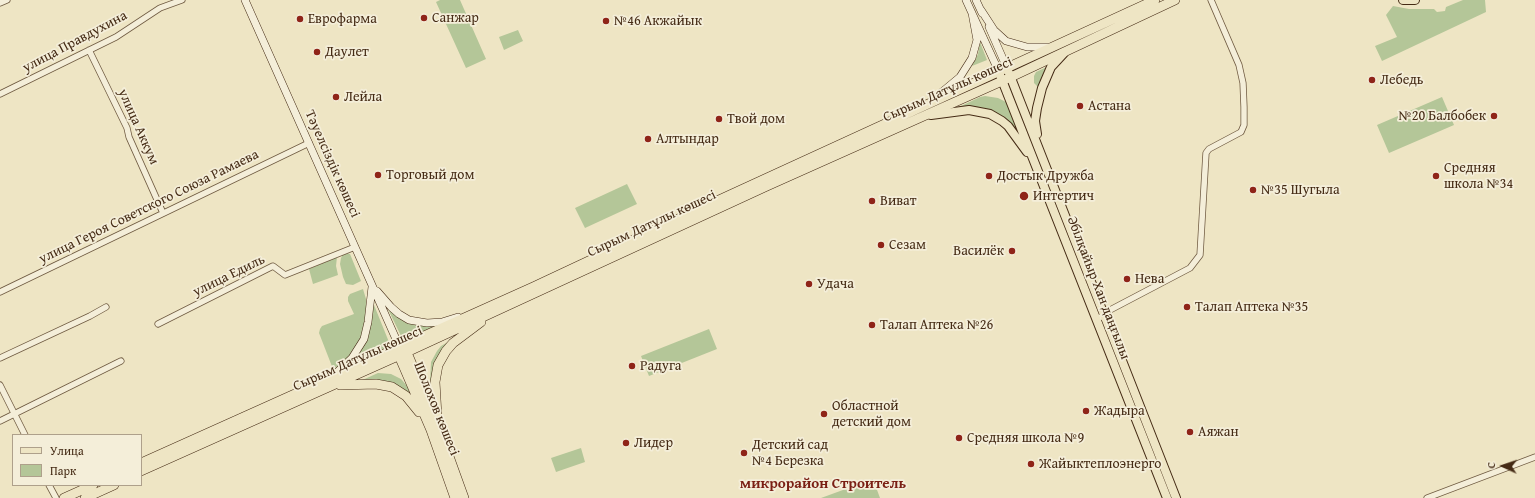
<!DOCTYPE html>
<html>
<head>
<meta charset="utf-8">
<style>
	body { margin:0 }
	#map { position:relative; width:1535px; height:498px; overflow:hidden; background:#eee5c4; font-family:"Gentium Book Plus",serif }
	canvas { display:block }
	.legend { position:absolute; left:12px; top:434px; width:130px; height:52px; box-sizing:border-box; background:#f4eed9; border:1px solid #aea08b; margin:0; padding:5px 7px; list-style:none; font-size:12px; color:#452b15 }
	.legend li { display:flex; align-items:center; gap:8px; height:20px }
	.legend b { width:20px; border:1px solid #aea08b }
	.north { position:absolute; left:1483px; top:446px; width:40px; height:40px; -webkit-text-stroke:3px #f4eed9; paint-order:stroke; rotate:273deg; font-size:11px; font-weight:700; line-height:16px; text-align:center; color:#452b15 }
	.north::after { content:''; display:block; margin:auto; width:14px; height:18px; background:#452b15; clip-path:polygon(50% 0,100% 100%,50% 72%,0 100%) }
</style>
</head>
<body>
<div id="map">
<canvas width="1535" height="498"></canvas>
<ul class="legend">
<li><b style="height:5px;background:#eee5c4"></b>Улица</li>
<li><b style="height:11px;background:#b4c698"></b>Парк</li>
</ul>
<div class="north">С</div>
</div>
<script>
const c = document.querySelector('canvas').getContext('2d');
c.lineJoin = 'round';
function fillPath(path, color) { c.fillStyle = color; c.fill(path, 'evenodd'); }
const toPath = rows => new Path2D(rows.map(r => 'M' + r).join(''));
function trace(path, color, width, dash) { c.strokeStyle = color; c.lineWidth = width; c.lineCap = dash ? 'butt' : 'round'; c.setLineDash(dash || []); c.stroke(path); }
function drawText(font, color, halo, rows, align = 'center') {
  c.font = font + ' "Gentium Book Plus",serif'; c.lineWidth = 3.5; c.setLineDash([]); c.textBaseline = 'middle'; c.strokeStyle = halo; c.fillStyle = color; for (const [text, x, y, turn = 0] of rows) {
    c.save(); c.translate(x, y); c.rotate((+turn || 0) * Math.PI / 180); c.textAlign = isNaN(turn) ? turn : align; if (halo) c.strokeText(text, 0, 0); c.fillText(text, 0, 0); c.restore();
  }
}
fillPath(toPath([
	[440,0,460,0,486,59,466,68,436,2],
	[1463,0,1485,0,1486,12,1382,61,1375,46,1397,37,1386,15,1393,6,1409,9,1434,9,1437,12,1445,11,1446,7],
	[518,30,523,41,504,50,499,37],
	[980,42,987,60,972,66,978,54],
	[1049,66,1040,87,1038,87,1034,83,1034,76,1036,72],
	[985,96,998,98,1006,102,1008,106,1023,141,1010,125,957,108,980,97],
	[1442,97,1454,125,1389,153,1377,125],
	[627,184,637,204,585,228,575,208],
	[346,253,350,254,361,281,353,285,346,284,343,277,340,264,341,258,343,254],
	[337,257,336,266,338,275,313,284,309,269],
	[363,289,366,299,367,311,362,338,350,356,339,365,333,369,319,333,320,329,322,326,354,314,348,301,348,297,350,294],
	[372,300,391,347,342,369,354,359],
	[385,303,398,316,440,325,404,342],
	[709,329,717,349,649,376,641,356],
	[453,339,447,346,432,399,430,383,431,362,437,351,441,346],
	[378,373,391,374,401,379,408,387,417,406,408,394,358,382],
	[581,448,585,462,556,472,551,458],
	[873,479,880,498,821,498]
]), '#b4c698');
const minor = toPath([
	[0,3,7,0],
	[89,50,127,128,129,137,163,213],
	[0,94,116,37,160,8,182,0],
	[0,292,309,143],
	[1101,317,1110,310,1190,268,1200,255,1206,153,1209,149,1241,132,1244,125,1244,107,1243,83,1239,65,1211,0],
	[158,324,273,266,285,275,355,247],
	[0,358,90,316,106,307],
	[0,385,25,435],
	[0,421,121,361],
	[49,485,56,498],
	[1427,498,1535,457]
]);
const secondary = toPath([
	[245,0,396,339,396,349],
	[966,0,999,72],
	[976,0,982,13],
	[981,10,994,30,1006,41,1027,47,1048,47],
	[989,27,1007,68],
	[936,97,960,77,972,58,977,40,972,13],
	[377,291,391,307,399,314,409,320,427,323,442,322,458,317],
	[334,375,352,358,364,339,368,322,372,287]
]);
const primary = toPath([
	[1403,0,1415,0],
	[1009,73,1176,498],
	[1000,75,1167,498],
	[931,115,969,110,990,114,1002,121,1008,126,1027,152],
	[1037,134,1035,121,1037,108,1042,88,1051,67,1064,53]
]);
const trunk = toPath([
	[405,348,438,426,464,498],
	[397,351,431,430,455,498],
	[340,385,376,384,392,387,406,396,419,412],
	[437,416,435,382,438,365,446,351,453,343,481,322],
	[141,463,533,287,708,205,1155,0],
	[141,471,407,352,767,186,1011,77,1175,0],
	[64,498,93,485],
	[85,498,114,485]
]);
trace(minor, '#6f5a41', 7);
trace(secondary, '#452b15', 8);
trace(primary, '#452b15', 10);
trace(trunk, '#452b15', 10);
trace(minor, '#f4eed9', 5.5);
trace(secondary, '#f4eed9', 7);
trace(primary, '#eee5c4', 8);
trace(trunk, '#eee5c4', 9);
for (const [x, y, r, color] of [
	[424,18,4,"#8f2418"],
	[300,19,4,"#8f2418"],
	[606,21,4,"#8f2418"],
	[317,52,4,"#8f2418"],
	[1372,80,4,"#8f2418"],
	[336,97,4,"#8f2418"],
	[1080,106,4,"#8f2418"],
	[1494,116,4,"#8f2418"],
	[719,119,4,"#8f2418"],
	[648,139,4,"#8f2418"],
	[378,175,4,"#8f2418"],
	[989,176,4,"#8f2418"],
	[1436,176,4,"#8f2418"],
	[1253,190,4,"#8f2418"],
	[1024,196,5,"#8f2418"],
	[872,201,4,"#8f2418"],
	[881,245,4,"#8f2418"],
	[1012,251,4,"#8f2418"],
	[1127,279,4,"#8f2418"],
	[809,284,4,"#8f2418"],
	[1187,307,4,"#8f2418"],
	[872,325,4,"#8f2418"],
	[632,366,4,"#8f2418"],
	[1086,411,4,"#8f2418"],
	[824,414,4,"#8f2418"],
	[1190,432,4,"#8f2418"],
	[959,438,4,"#8f2418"],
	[626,443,4,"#8f2418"],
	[744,453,4,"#8f2418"],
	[1031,464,4,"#8f2418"]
]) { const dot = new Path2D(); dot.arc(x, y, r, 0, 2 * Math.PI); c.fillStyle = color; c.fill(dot); trace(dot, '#f4eed9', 1.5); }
drawText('14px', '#452b15', '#f4eed9', [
	["Санжар",432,18],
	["Еврофарма",308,19],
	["№46 Акжайык",614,21],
	["Даулет",325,52],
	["Лебедь",1380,80],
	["Лейла",344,97],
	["Астана",1088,106],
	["№20 Балбобек",1486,116,"right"],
	["Твой дом",727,119],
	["Алтындар",656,139],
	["Средняя",1444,168],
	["школа №34",1444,184],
	["Торговый дом",386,175],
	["Достык Дружба",997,176],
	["№35 Шугыла",1261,190],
	["Интертич",1033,196],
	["Виват",880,201],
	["Сезам",889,245],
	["Василёк",1004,251,"right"],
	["Нева",1135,279],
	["Удача",817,284],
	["Талап Аптека №35",1195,307],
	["Талап Аптека №26",880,325],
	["Радуга",640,366],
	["Областной",832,406],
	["детский дом",832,422],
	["Жадыра",1094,411],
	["Аяжан",1198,432],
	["Средняя школа №9",967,438],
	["Лидер",634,443],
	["Детский сад",752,445],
	["№4 Березка",752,461],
	["Жайыктеплоэнерго",1039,464]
], 'left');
drawText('14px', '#452b15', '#f4eed9', [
	["улица Правдухина",75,42,-28],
	["Сырым Датұлы көшесі",948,90,-24],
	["улица Аккум",138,127,66],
	["Тәуелсіздік көшесі",332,164,66],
	["улица Героя Советского Союза Рамаева",149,207,-26],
	["Сырым Датұлы көшесі",652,224,-25],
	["улица Едиль",229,276,-26],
	["Әбілқайыр Хан даңғылы",1098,288,69],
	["Сырым Датұлы көшесі",358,359,-24],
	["Шолохов көшесі",436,409,68]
]);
drawText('bold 15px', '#7a1f14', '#f4eed9', [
	["микрорайон Строитель",823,484]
]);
</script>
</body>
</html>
